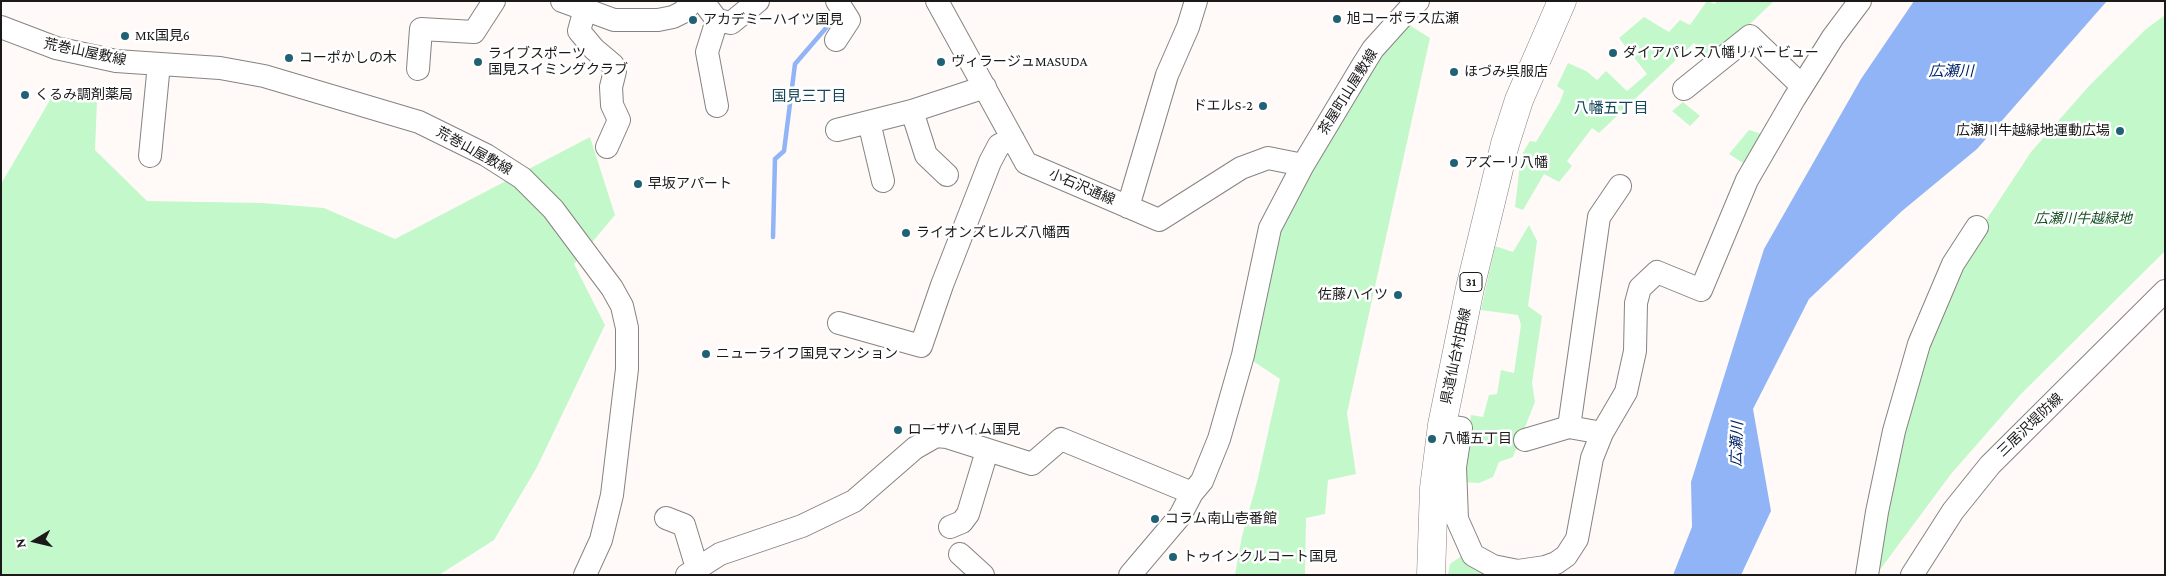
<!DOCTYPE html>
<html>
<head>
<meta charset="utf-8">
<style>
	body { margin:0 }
	#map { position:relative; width:2166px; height:576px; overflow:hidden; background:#fffaf8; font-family:"Crimson Pro",serif }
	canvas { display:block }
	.frame { position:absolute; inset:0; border:2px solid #1b1919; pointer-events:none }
	.north { position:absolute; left:10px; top:516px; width:50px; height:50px; -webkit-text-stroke:4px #fff; paint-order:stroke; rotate:261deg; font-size:14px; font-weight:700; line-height:20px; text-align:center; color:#1b1919 }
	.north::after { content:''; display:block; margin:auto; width:18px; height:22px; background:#1b1919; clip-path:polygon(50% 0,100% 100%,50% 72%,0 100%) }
</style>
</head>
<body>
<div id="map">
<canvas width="2166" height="576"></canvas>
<div class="frame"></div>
<div class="north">N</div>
</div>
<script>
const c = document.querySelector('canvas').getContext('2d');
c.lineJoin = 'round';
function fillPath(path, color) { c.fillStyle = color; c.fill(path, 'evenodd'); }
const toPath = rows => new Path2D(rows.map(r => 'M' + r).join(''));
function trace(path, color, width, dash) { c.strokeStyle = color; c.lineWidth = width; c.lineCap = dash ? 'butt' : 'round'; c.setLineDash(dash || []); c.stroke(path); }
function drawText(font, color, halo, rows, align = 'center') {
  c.font = font + ' "Crimson Pro","Noto Sans JP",serif'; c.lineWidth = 5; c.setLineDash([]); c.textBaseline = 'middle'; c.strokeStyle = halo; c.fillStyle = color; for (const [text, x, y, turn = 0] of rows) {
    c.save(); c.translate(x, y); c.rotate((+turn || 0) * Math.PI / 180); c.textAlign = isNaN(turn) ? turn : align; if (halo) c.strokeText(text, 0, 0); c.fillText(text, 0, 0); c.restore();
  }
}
fillPath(toPath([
	[1707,1,1715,4,1717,1,1774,1,1752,22,1709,57,1694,43,1599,133,1592,128,1567,161,1572,166,1559,182,1544,174,1523,210,1515,207,1521,156,1530,141,1536,142,1560,102,1564,91,1557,86,1568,63,1586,71,1597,80,1606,71,1627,91,1647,74,1619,38,1644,17,1669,32,1680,20,1690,25],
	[2165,15,2165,251,2020,395,1951,474,1876,575,1896,440,1942,297,1973,240,2031,152,2088,87,2145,30],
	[1406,23,1430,38,1347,413,1356,474,1328,480,1325,514,1306,518,1305,575,1235,575,1242,536,1257,482,1280,379,1253,361,1278,229,1368,74],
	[53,95,97,101,95,150,147,201,262,203,324,208,395,239,590,137,615,215,574,264,605,325,537,467,494,540,439,575,1,575,1,184],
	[1683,102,1700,116,1690,126,1672,111],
	[1749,130,1762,134,1746,165,1729,154],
	[1529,225,1537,241,1528,306,1542,316,1532,383,1535,402,1513,457,1499,462,1493,477,1479,483,1462,482,1471,415,1483,417,1489,395,1497,394,1501,370,1514,373,1521,325,1518,315,1481,310,1495,246,1513,252],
	[1463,555,1472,568,1484,572,1486,575,1448,575,1450,564]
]), '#c3f8ca');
fillPath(toPath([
	[1914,1,2107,1,1977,149,1902,211,1809,299,1753,409,1771,511,1741,575,1673,575,1692,527,1691,482,1764,249,1861,79]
]), '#90b4f5');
trace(toPath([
	[773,237,775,159,784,151,795,64,838,14]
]), '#90b4f5', 4.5);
const minor = toPath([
	[562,1,614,20,658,20,673,17,683,12,693,1],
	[937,1,1026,163,1159,220,1241,168,1268,158,1303,165],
	[708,8,717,20,731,23,758,1],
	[585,9,579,31,594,49,613,65,615,71,611,87,612,105,619,120,607,147],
	[1,27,56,48,116,61,220,68,264,76,419,122,486,155,522,178,553,209,612,288,622,306,627,328,627,369,612,495,601,540,585,575],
	[836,40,849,20,837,1],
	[418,69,421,29,474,32,494,1],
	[1684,89,1750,36,1802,86],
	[717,106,707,52,717,20],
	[912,111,926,155,947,175],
	[869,122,883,181],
	[837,130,912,111,985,87],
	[150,156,159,64],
	[1128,207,1167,75,1188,27,1196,1],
	[839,323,921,346,942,285,990,162,999,145,1013,139],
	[1442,425,1461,428,1455,467,1457,519,1473,555,1493,566,1518,571,1545,567,1556,563,1566,556,1577,539,1592,458,1602,433,1626,392,1635,351,1636,303,1640,288,1657,272,1701,290,1747,180,1794,99,1833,37,1860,1],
	[1569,427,1599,217,1620,186],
	[1525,440,1569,427,1602,433],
	[666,518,684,525,697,568],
	[950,527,962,522,968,514,987,451],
	[960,554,983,575],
	[687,575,720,554,802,526,854,501,915,448,936,436,947,437,1032,464,1061,439,1192,493],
	[1130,575,1180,516,1192,493,1202,481,1219,439,1243,355,1270,228,1303,165,1363,65,1373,49,1409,9,1418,1],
	[1867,575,1877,512,1894,431,1919,344,1953,264,1977,227],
	[1912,575,1953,511,1990,465,2165,291]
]);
const major = toPath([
	[1431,575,1434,488,1442,425,1470,288,1505,144,1519,100,1562,1]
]);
trace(minor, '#878381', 24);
trace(major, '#878381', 29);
trace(minor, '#fff', 22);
trace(major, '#fff', 28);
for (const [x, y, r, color] of [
	[1337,19,5,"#206175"],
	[693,20,5,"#206175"],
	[125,36,5,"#206175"],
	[1613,53,5,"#206175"],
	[289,58,5,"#206175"],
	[478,62,5,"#206175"],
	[941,62,5,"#206175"],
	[1454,72,5,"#206175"],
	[25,95,5,"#206175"],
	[1263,106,5,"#206175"],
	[2120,131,5,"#206175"],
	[1454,163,5,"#206175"],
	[638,184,5,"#206175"],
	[906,233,5,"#206175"],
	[1398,295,5,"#206175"],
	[706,354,5,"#206175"],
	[898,430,5,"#206175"],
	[1432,439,5,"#206175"],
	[1155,519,5,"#206175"],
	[1173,557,5,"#206175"]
]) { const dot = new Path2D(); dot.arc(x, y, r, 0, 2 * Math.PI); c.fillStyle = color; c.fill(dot); trace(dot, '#fff', 2); }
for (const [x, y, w] of [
	[1471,282,22]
]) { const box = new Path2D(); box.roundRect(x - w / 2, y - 9.5, w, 19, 4); c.fillStyle = '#fff'; c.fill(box); trace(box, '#1b1919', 1); }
drawText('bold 12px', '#1b1919', null, [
	["31",1471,282]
]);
drawText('14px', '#1b1919', '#fff', [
	["旭コーポラス広瀬",1347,19],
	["アカデミーハイツ国見",703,20],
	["MK国見6",135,36],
	["ダイアパレス八幡リバービュー",1623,53],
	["ライブスポーツ",488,54],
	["国見スイミングクラブ",488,70],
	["コーポかしの木",299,58],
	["ヴィラージュMASUDA",951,62],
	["ほづみ呉服店",1464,72],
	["くるみ調剤薬局",35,95],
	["ドエルS-2",1253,106,"right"],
	["広瀬川牛越緑地運動広場",2110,131,"right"],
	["アズーリ八幡",1464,163],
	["早坂アパート",648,184],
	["ライオンズヒルズ八幡西",916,233],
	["佐藤ハイツ",1388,295,"right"],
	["ニューライフ国見マンション",716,354],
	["ローザハイム国見",908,430],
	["八幡五丁目",1442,439],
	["コラム南山壱番館",1165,519],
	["トゥインクルコート国見",1183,557]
], 'left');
drawText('14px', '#1b1919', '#fff', [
	["荒巻山屋敷線",85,52,12],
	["茶屋町山屋敷線",1348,92,-58],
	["荒巻山屋敷線",474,151,29],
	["小石沢通線",1082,187,23],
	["県道仙台村田線",1456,356,-78],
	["三居沢堤防線",2030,425,-44]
]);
drawText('italic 14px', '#155024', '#fff', [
	["広瀬川牛越緑地",2083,219]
]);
drawText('italic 15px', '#022569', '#fff', [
	["広瀬川",1951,71],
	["広瀬川",1737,444,-88]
]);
drawText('15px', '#134757', '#fff', [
	["国見三丁目",809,96],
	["八幡五丁目",1611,108]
]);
</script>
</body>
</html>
